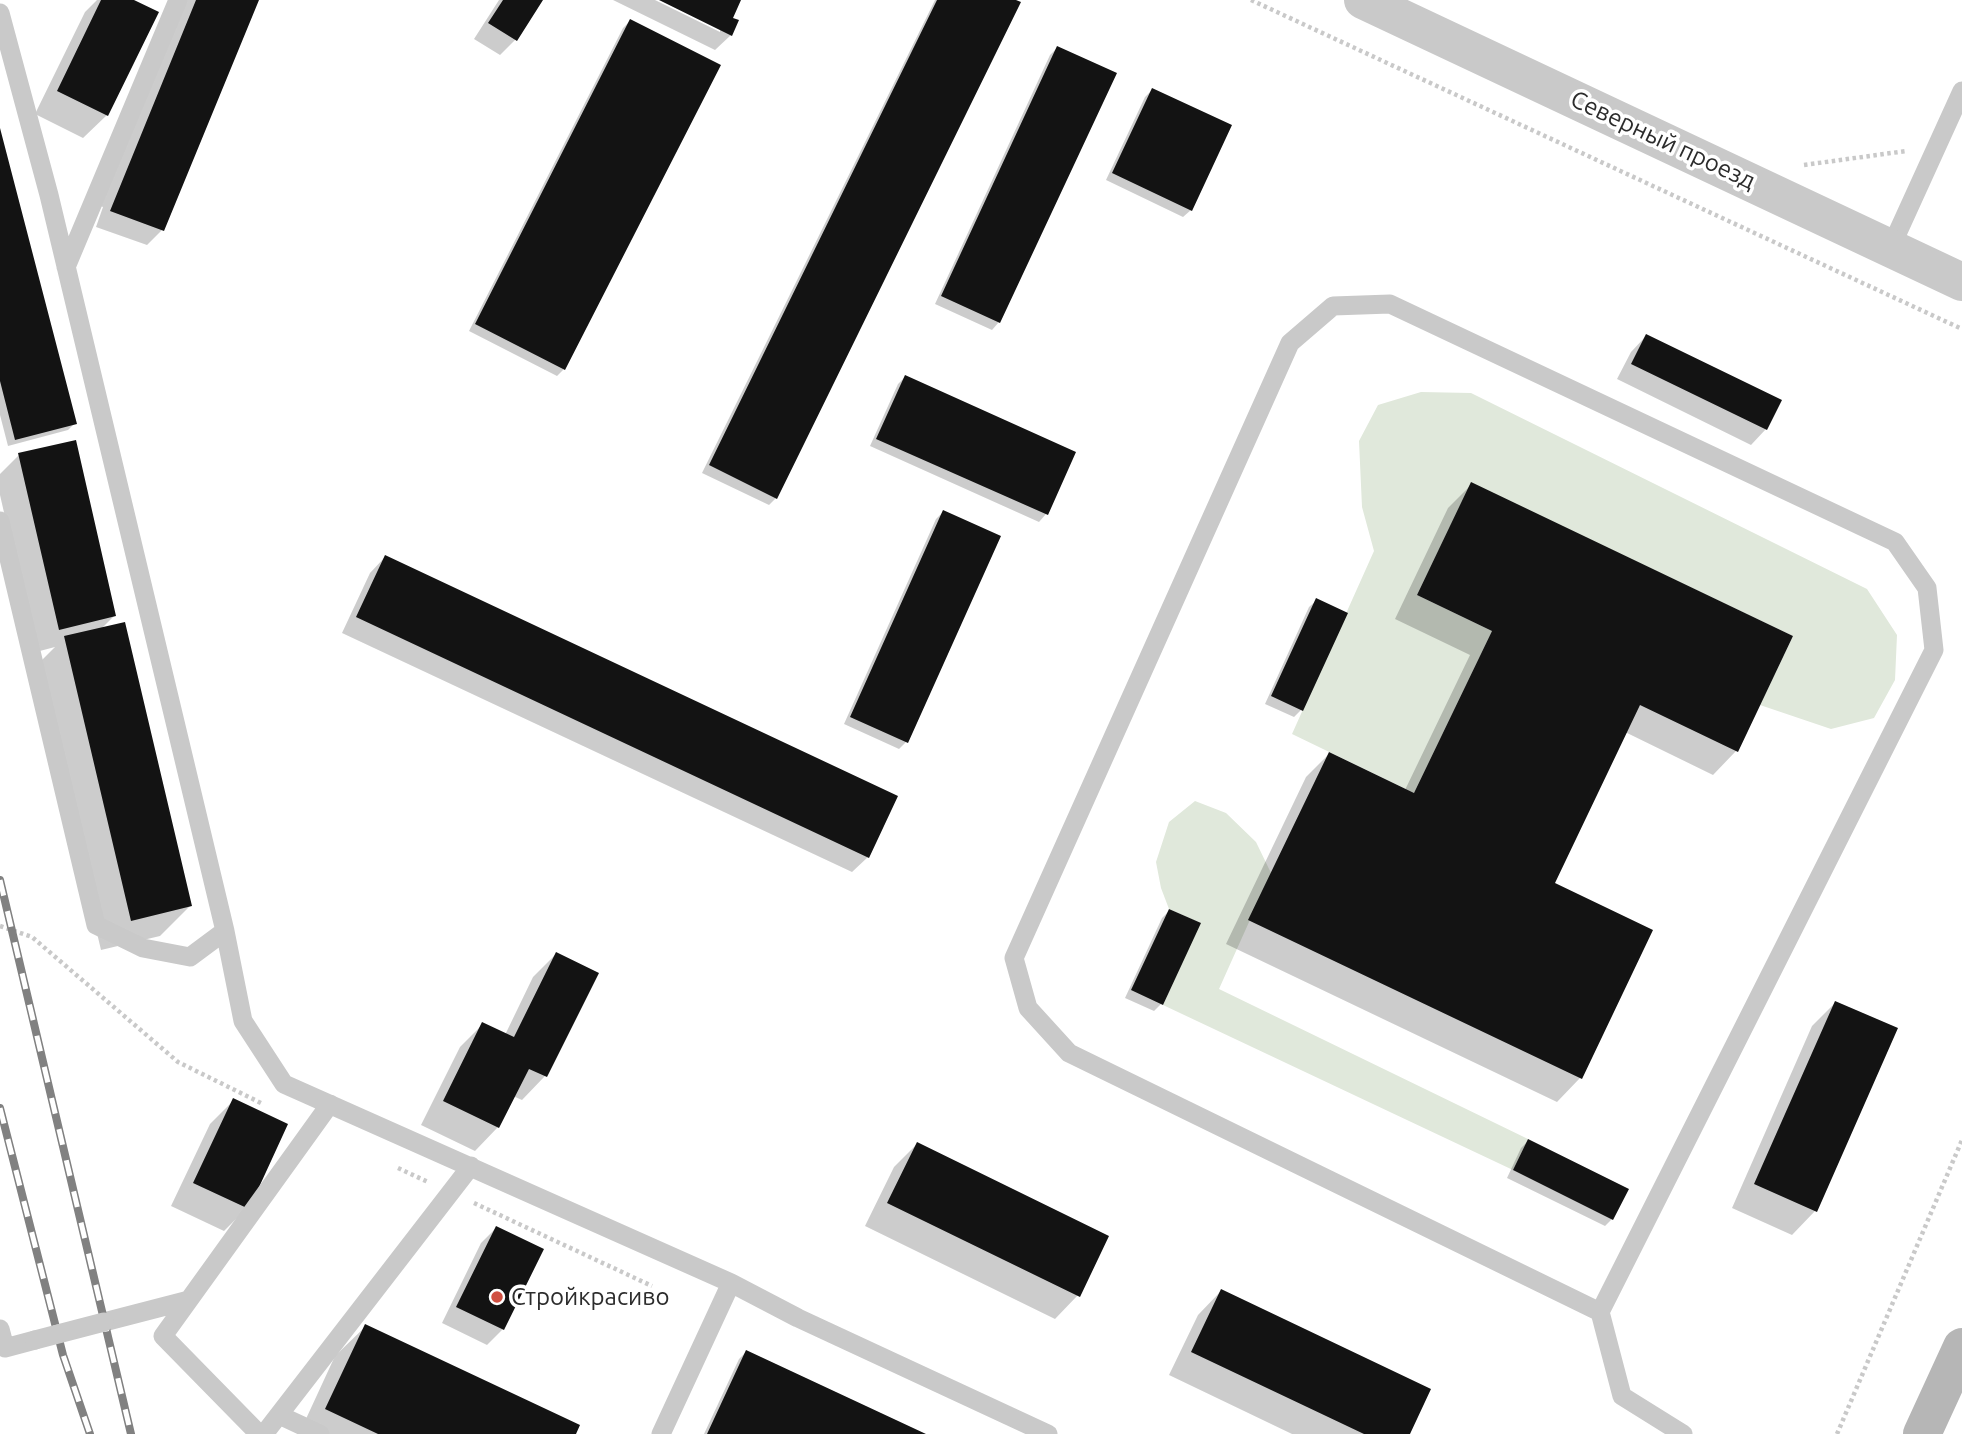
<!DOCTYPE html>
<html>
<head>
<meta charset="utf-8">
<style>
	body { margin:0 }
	canvas { display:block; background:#fff }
</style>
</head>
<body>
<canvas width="1962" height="1434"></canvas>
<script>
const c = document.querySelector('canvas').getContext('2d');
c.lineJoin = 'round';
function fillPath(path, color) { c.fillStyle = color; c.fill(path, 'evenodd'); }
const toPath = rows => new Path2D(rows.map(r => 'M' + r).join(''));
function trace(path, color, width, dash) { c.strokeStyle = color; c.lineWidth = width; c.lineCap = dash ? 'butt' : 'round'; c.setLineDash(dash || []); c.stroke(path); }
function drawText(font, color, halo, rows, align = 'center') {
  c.font = font + ' Ubuntu,sans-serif'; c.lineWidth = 7; c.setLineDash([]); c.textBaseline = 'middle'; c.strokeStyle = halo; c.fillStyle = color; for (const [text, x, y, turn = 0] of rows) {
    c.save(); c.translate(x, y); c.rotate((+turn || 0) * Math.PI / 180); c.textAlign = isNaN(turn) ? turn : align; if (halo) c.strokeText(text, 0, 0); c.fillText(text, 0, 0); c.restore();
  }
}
fillPath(toPath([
	[1421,392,1471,393,1867,589,1897,635,1895,680,1874,718,1831,729,1760,705,1793,636,1471,483,1417,595,1492,631,1414,793,1292,734,1374,551,1362,507,1359,441,1378,405],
	[1195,801,1226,813,1256,842,1271,873,1219,989,1528,1139,1513,1170,1163,1005,1200,923,1169,909,1161,888,1156,862,1169,822]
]), '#e0e8db');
fillPath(toPath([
	[97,0,130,0,107,115,83,138,35,114,85,12],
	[180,0,257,0,162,230,147,245,96,227,103,207,95,204],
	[499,0,541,0,515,40,500,55,474,39],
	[613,0,655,0,720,32,720,28,663,0,739,0,730,18,731,35,715,50],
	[935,0,1012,0,776,498,769,505,702,473],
	[630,21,564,369,557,376,469,331,623,28],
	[1057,48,999,322,992,330,935,304,1050,55],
	[1152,90,1191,210,1183,217,1106,180,1145,97],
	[0,132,75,423,68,430,8,446,0,415],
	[1646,336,1766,429,1751,445,1617,379,1631,352],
	[905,377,1074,453,1046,514,1039,522,870,446,898,384],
	[19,455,114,616,101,629,190,906,160,936,101,950,34,668,55,647,36,652,0,495,0,474],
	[1471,485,1791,637,1736,751,1713,775,1625,732,1552,884,1651,930,1580,1078,1557,1102,1226,944,1306,777,1329,754,1405,790,1470,655,1395,619,1448,508],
	[943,512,906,742,899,749,844,724,936,519],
	[385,557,868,857,852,872,342,633,370,573],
	[1317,600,1301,710,1294,717,1265,704,1309,607],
	[1169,911,1161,1004,1154,1011,1125,998,1162,918],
	[556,954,597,974,545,1076,522,1100,513,1096,498,1127,475,1151,421,1125,460,1047,483,1024,505,1035,533,977],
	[1835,1003,1895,1029,1815,1211,1792,1235,1732,1208,1812,1026],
	[233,1101,247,1208,224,1231,171,1206,210,1124],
	[1528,1141,1612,1219,1605,1226,1507,1178,1521,1148],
	[917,1144,1078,1295,1055,1319,865,1226,894,1167],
	[496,1228,503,1329,487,1345,442,1323,481,1243],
	[1221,1291,1408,1434,1292,1434,1169,1375,1198,1315],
	[366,1326,574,1434,299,1434,335,1356],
	[746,1352,922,1434,704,1434,739,1359]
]), '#0003');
fillPath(toPath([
	[101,0,134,0,159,12,108,116,57,91],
	[196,0,259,0,164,231,110,211],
	[503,0,543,0,517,41,488,23],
	[659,0,741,0,733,18,739,20,732,36],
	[937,0,1016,0,1021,2,777,499,709,465],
	[630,19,721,65,565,370,475,324],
	[1057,46,1117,73,1000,323,941,296],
	[1152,88,1232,125,1192,211,1112,173],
	[0,128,77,424,15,440,0,381],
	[1646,334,1782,400,1767,430,1631,364],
	[905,375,1076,452,1048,515,876,439],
	[76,440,116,616,59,630,18,453],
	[1471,482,1793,636,1738,752,1640,705,1555,883,1653,930,1582,1079,1248,920,1329,752,1414,793,1492,631,1417,595],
	[943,510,1001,536,908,743,850,717],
	[385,555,898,796,869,858,356,617],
	[1316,598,1348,613,1303,711,1271,696],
	[125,622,192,906,131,921,64,636],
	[1169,909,1201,923,1163,1005,1131,990],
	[556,952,599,973,547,1077,529,1069,499,1128,443,1101,482,1022,514,1037],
	[1835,1001,1898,1028,1817,1212,1754,1184],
	[233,1098,288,1124,249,1209,193,1183],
	[1528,1139,1629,1189,1613,1220,1513,1170],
	[917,1142,1109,1236,1080,1297,887,1203],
	[496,1226,544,1249,504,1330,456,1307],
	[1221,1289,1431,1389,1410,1434,1364,1434,1191,1352],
	[365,1324,580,1425,576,1434,378,1434,325,1409],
	[746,1350,926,1434,707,1434]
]), '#131313');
trace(toPath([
	[1251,0,1962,329],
	[1804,165,1906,151],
	[0,926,32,937,178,1062,263,1104],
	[398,1168,428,1182],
	[474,1203,652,1286],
	[1837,1434,1962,1140]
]), '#c9c9c9', 4.5, [3.5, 3.5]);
trace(toPath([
	[0,13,49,195,225,931,243,1021,284,1084,731,1283,798,1318,1048,1434],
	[1891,247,1962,91],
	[66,267,178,0],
	[0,521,96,925,143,948,190,957,225,931],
	[1600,1312,1934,650,1927,588,1895,542,1390,304,1333,306,1290,343,1014,958,1028,1008,1069,1053,1600,1312,1622,1396,1683,1434],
	[104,1322,189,1300],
	[0,1329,5,1348,35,1340],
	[279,1415,320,1434],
	[259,1434,163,1336,330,1104],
	[264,1434,471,1166],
	[661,1434,731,1283]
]), '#c9c9c9', 19);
trace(toPath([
	[1363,0,1962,282]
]), '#c9c9c9', 38);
trace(toPath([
	[1922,1434,1962,1347]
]), '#b6b6b6', 38);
const rail = toPath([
	[0,880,131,1434],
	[0,1108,63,1355,90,1434]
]);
trace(rail, '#818181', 8);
trace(rail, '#fff', 5, [16]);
trace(toPath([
	[35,1340,104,1322]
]), '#c9c9c9', 19);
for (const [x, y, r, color] of [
	[497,1297,7,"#d04f41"]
]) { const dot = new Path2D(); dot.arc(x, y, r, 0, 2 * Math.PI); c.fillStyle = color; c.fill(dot); trace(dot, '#fff', 2.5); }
drawText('24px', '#2c2c2c', '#fff', [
	["Северный проезд",1663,140,25]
]);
drawText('24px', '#2c2c2c', '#fff', [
	["Стройкрасиво",511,1297]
], 'left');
</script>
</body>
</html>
